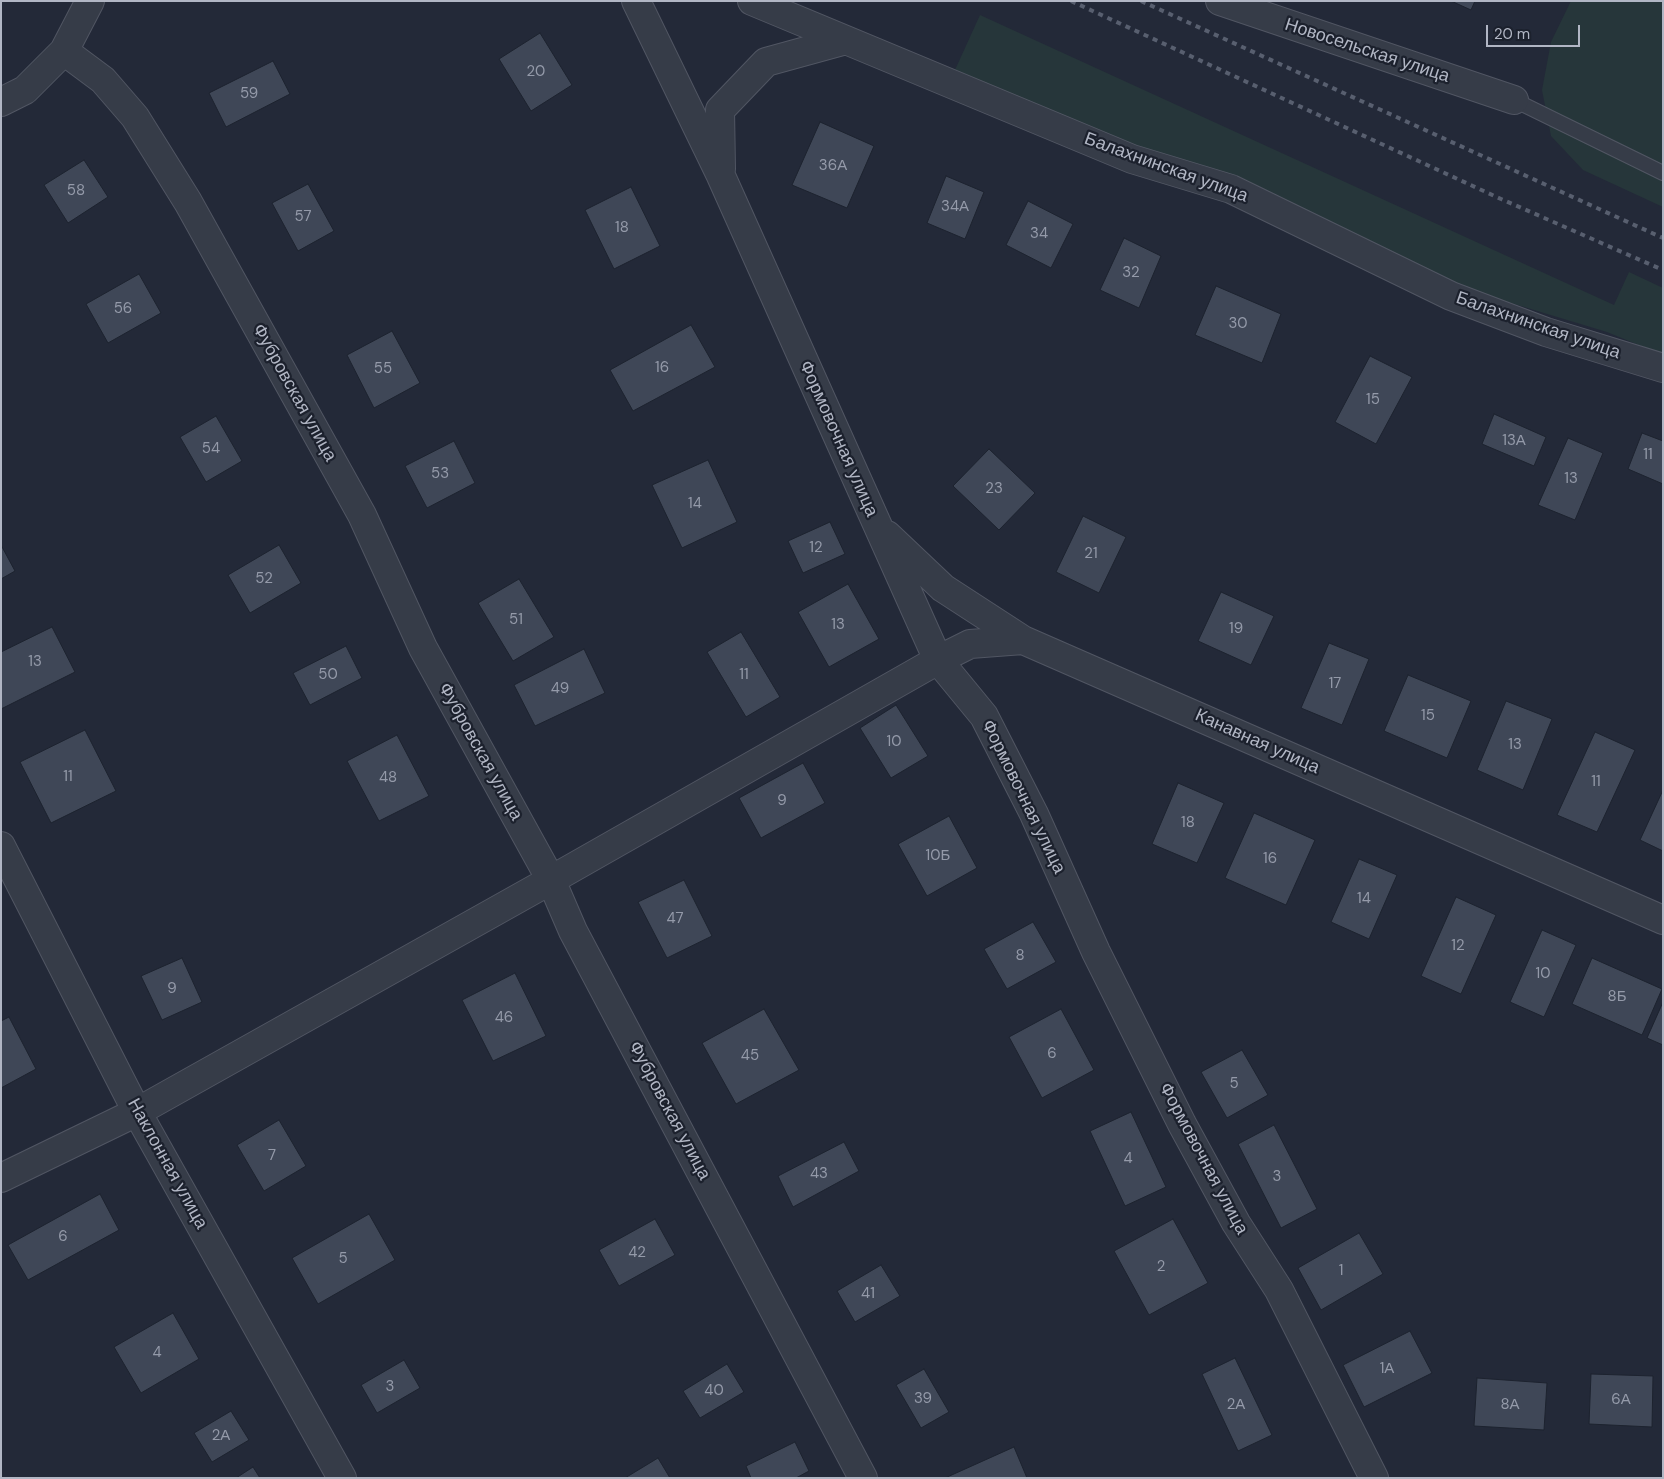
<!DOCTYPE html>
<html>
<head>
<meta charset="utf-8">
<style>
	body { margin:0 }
	#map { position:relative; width:1664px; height:1479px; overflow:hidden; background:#232938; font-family:"DM Sans",sans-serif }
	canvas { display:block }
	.frame { position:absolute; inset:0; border:2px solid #b1b6c4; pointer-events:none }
	.scale { position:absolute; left:1486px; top:25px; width:94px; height:22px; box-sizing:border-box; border:2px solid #b1b6c4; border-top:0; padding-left:6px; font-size:15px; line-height:18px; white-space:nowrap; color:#b1b6c4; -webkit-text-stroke:4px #1c212d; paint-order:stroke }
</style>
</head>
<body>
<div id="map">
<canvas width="1664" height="1479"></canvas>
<div class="frame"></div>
<div class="scale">20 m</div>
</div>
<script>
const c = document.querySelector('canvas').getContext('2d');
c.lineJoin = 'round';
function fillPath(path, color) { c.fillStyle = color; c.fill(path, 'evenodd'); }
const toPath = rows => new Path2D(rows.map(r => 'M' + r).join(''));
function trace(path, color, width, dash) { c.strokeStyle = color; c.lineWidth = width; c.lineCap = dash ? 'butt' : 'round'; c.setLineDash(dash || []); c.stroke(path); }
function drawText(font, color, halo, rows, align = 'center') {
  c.font = font + ' "DM Sans",sans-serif'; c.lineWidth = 4.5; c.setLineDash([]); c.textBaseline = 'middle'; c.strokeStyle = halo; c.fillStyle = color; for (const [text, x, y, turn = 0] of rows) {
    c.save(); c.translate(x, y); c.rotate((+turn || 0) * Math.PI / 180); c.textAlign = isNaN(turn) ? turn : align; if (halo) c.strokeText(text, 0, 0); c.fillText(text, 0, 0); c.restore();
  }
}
fillPath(toPath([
	[1571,1,1663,1,1663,207,1583,170,1551,136,1542,90,1551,42],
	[980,15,1614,305,1629,272,1663,288,1663,355,1607,332,1458,287,1237,177,1141,148,955,70]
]), '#26363a');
const building = toPath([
	[1451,1,1475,1,1471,10,1451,1],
	[540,33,572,85,531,111,499,59,540,33],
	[273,61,290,94,226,127,209,93,273,61],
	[820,122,874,146,847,208,792,185,820,122],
	[84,160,108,197,68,223,44,185,84,160],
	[946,176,984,192,965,239,927,223,946,176],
	[308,184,334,231,298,251,272,203,308,184],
	[631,187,660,246,614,269,585,210,631,187],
	[1028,201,1073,224,1051,268,1006,245,1028,201],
	[1124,238,1161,256,1139,308,1100,290,1124,238],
	[139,274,161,313,108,343,86,304,139,274],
	[1216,286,1281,314,1262,363,1195,335,1216,286],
	[691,325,715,367,633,411,610,370,691,325],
	[392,331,420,383,374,408,347,355,392,331],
	[1370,356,1412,377,1376,444,1335,422,1370,356],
	[1494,414,1546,437,1534,466,1482,444,1494,414],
	[216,416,242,461,206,482,180,437,216,416],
	[1642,433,1663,441,1663,484,1628,469,1642,433],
	[1568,438,1603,453,1575,520,1538,505,1568,438],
	[454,441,475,483,427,508,405,466,454,441],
	[989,449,1035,493,999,530,953,486,989,449],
	[708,460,737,522,682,548,652,485,708,460],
	[1083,516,1126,537,1099,593,1056,572,1083,516],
	[830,522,845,554,803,573,788,541,830,522],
	[1,545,15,571,1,579,1,545],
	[279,545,301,583,250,613,228,575,279,545],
	[519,579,554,637,513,661,478,603,519,579],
	[848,584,879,639,829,667,798,612,848,584],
	[1221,592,1274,616,1251,665,1198,641,1221,592],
	[52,627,75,672,1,709,1,652,52,627],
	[741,632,780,697,746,717,707,652,741,632],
	[1329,643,1369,659,1342,725,1301,708,1329,643],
	[346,646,362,678,310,705,293,673,346,646],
	[584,649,605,693,535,726,514,685,584,649],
	[1408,675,1471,701,1447,758,1384,731,1408,675],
	[1506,701,1552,719,1523,790,1477,770,1506,701],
	[896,705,928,756,891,778,860,728,896,705],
	[85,730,116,791,51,823,20,762,85,730],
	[1595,732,1635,750,1597,832,1557,815,1595,732],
	[397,735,429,796,379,821,347,761,397,735],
	[803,763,825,803,761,838,739,798,803,763],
	[1178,783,1224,803,1197,863,1152,844,1178,783],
	[1663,790,1663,851,1640,840,1663,790],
	[1254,813,1315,840,1286,905,1225,878,1254,813],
	[949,816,977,868,927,896,898,844,949,816],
	[1359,859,1397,875,1369,939,1331,922,1359,859],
	[684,880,712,936,667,958,638,902,684,880],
	[1456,897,1496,915,1461,994,1421,976,1456,897],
	[1033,922,1056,962,1007,989,984,949,1033,922],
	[1542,930,1576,945,1544,1017,1510,1002,1542,930],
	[182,958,202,1002,162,1020,141,976,182,958],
	[1592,958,1662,989,1642,1035,1572,1004,1592,958],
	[515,973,546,1036,493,1061,462,1000,515,973],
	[1663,1002,1663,1045,1647,1038,1663,1002],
	[764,1009,799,1070,736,1104,702,1043,764,1009],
	[1061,1009,1094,1070,1042,1098,1009,1037,1061,1009],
	[9,1017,36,1069,1,1088,1,1021,9,1017],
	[1242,1050,1268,1095,1227,1118,1201,1072,1242,1050],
	[1131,1112,1166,1187,1125,1206,1090,1131,1131,1112],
	[279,1120,306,1166,264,1191,237,1145,279,1120],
	[1274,1125,1317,1209,1281,1228,1238,1144,1274,1125],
	[844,1142,859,1171,793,1207,778,1176,844,1142],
	[100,1194,119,1230,28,1280,8,1245,100,1194],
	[369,1214,395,1260,318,1304,292,1258,369,1214],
	[655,1219,675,1255,619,1286,599,1250,655,1219],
	[1173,1219,1208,1283,1149,1315,1114,1251,1173,1219],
	[1359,1233,1383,1274,1321,1310,1298,1268,1359,1233],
	[881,1265,900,1296,855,1322,837,1291,881,1265],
	[173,1313,199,1359,141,1393,114,1347,173,1313],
	[1410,1331,1432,1373,1364,1407,1343,1365,1410,1331],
	[1235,1358,1272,1435,1238,1451,1202,1374,1235,1358],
	[404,1360,420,1388,377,1413,361,1385,404,1360],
	[727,1364,744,1392,700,1418,683,1391,727,1364],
	[924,1369,949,1412,921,1428,896,1385,924,1369],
	[1591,1374,1653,1376,1652,1427,1589,1424,1591,1374],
	[1477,1378,1547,1383,1544,1430,1474,1426,1477,1378],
	[231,1411,249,1440,212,1462,194,1433,231,1411],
	[795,1442,809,1471,796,1478,751,1478,746,1466,795,1442],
	[1014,1447,1027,1478,945,1478,1014,1447],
	[658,1458,670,1478,625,1478,658,1458],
	[253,1467,260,1478,236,1478,253,1467]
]);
fillPath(building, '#3f4757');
trace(building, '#1d232f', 1);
const service = toPath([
	[1514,100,1663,173]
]);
const minor = toPath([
	[636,1,721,176,938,660,984,716,1034,814,1096,952,1182,1124,1236,1223,1279,1290,1374,1478],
	[752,1,1132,159,1231,189,1451,296,1546,332,1663,368],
	[1220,1,1514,100],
	[64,51,103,80,135,117,188,202,362,515,423,648,551,880,573,931,863,1478],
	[1,102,25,90,64,51,90,1],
	[721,169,720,110,766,62,846,40],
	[887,535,943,588,1023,640,1663,920],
	[1,846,137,1112,342,1478],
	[1,1178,137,1112,551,880,938,660,970,644,1023,640]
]);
trace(service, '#515663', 16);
trace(minor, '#515663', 30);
trace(service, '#363c48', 14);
trace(minor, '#363c48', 28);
trace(toPath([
	[1071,1,1501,199,1663,270],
	[1141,1,1663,238]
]), '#585f6f', 4, [5, 5]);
drawText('15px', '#949aa9', null, [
	["20",536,72],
	["59",249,94],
	["36А",833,166],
	["58",76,191],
	["34А",955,207],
	["57",303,217],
	["18",622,228],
	["34",1039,234],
	["32",1131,273],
	["56",123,309],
	["30",1238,324],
	["16",662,368],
	["55",383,369],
	["15",1373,400],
	["13А",1514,441],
	["54",211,449],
	["11",1648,455],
	["53",440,474],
	["13",1571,479],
	["23",994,489],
	["14",695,504],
	["12",816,548],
	["21",1091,554],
	["52",264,579],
	["51",516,620],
	["13",838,625],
	["19",1236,629],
	["13",35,662],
	["50",328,675],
	["11",744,675],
	["17",1335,684],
	["49",560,689],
	["15",1428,716],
	["10",894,742],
	["13",1515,745],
	["11",68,777],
	["48",388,778],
	["11",1596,782],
	["9",782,801],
	["18",1188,823],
	["10Б",938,856],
	["16",1270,859],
	["14",1364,899],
	["47",675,919],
	["12",1458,946],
	["8",1020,956],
	["10",1543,974],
	["9",172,989],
	["8Б",1617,997],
	["46",504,1018],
	["6",1052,1054],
	["45",750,1056],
	["5",1234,1084],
	["7",272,1156],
	["4",1128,1159],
	["43",819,1174],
	["3",1277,1177],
	["6",63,1237],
	["42",637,1253],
	["5",343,1259],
	["2",1161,1267],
	["1",1341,1271],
	["41",868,1294],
	["4",157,1353],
	["1А",1387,1369],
	["3",390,1387],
	["40",714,1391],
	["39",923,1399],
	["6А",1621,1400],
	["2А",1236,1405],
	["8А",1510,1405],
	["2А",221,1436]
]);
drawText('18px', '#b1b6c4', '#1c212d', [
	["Новосельская улица",1367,51,18],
	["Балахнинская улица",1166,168,20],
	["Балахнинская улица",1538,326,19],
	["Фубровская улица",294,393,61],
	["Формовочная улица",838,439,66],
	["Канавная улица",1257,742,24],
	["Фубровская улица",480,752,61],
	["Формовочная улица",1023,797,64],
	["Фубровская улица",669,1111,62],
	["Формовочная улица",1203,1159,62],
	["Наклонная улица",167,1164,61]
]);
</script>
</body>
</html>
